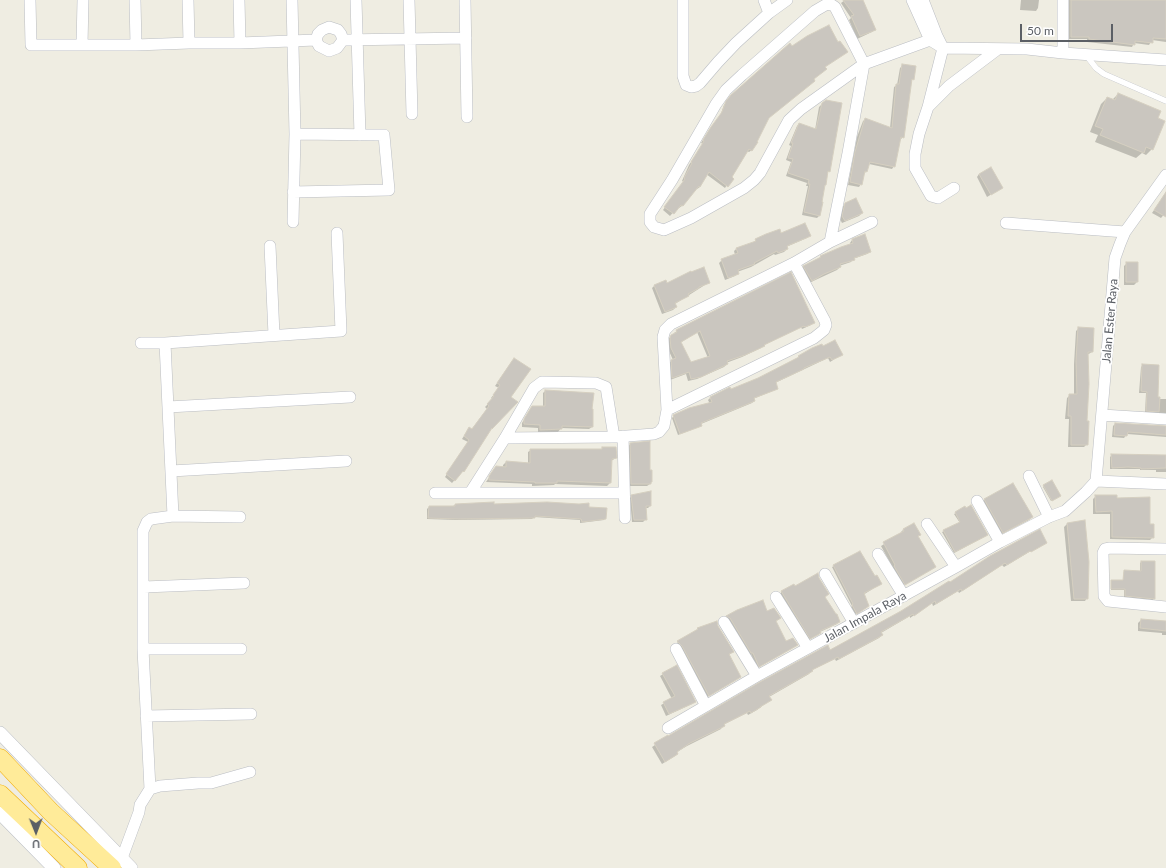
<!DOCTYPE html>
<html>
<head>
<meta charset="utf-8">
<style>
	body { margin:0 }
	#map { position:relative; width:1166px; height:868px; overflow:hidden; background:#efede2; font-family:Lato,sans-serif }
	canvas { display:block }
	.north { position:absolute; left:16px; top:812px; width:40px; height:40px; -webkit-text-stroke:3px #fff; paint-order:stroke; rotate:179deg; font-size:11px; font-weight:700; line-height:16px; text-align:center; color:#5b5f65 }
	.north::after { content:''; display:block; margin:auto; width:14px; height:18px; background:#5b5f65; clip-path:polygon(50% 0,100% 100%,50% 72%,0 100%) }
	.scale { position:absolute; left:1020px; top:24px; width:93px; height:18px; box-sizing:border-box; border:2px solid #5b5f65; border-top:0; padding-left:5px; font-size:12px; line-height:14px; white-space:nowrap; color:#5b5f65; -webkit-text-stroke:3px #fff; paint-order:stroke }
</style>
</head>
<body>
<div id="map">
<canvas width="1166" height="868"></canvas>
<div class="north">U</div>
<div class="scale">50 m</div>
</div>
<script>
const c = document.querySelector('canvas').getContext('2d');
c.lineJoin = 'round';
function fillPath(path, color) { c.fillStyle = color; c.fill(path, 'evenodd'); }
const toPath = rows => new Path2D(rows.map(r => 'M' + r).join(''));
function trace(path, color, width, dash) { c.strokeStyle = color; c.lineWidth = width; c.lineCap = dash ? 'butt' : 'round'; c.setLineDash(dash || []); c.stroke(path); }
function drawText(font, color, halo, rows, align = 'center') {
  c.font = font + ' Lato,sans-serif'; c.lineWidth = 3.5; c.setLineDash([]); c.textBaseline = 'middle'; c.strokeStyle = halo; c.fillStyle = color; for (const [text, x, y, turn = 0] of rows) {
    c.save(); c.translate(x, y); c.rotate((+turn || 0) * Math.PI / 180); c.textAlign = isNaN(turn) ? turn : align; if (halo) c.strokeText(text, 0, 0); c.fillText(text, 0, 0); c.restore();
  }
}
fillPath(toPath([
	[845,0,862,0,875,29,872,32,857,39,849,20,851,18,841,3],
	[1021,0,1039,0,1038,8,1036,11,1020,10],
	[1069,0,1166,1,1166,42,1152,40,1149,45,1134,43,1132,47,1087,42,1087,39,1069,39],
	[903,65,913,79,911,81,903,137,900,140,894,166,892,169,869,164,866,172,863,174,861,184,859,187,848,185,857,137,863,121,866,119,890,128,894,87,897,85,900,68],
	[824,67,768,118,752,150,749,152,747,151,725,188,706,174,700,187,697,189,696,188,682,206,679,208,678,207,670,216,663,210,684,182,682,181,689,165,703,144,701,143,709,130,720,116,724,105,729,98],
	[1118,94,1157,118,1152,149,1146,155,1142,153,1136,158,1095,142,1098,135,1090,132,1101,104,1107,98,1112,100],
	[822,104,829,171,826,174,819,216,817,218,802,215,808,186,806,186,807,183,786,176,791,162,786,160,791,146,789,145,797,126,799,124,815,130,819,107],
	[979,174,1002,188,987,197,977,177],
	[1166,192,1166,212,1161,218,1152,213],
	[846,204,862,213,859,216,842,223,840,219,842,207],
	[781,234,809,236,807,238,786,247,787,249,784,252,775,255,774,254,751,267,737,272,738,273,735,276,725,280,719,263,722,260,735,255,734,251,737,248,753,243,756,240],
	[852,240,870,252,867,254,853,259,851,262,839,266,840,267,837,270,809,283,801,269,804,266,821,257,851,245,850,243],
	[1127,263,1137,282,1134,285,1124,285,1124,266],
	[708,283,675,304,676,307,673,310,662,314,652,288,655,285,667,284],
	[813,323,811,325,802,329,801,327,764,345,761,348,742,357,726,363,727,364,724,367,697,379,688,381,686,374,670,380,669,363,673,360,669,351,669,338,675,334,674,333,677,331],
	[697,332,708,358,691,364,680,343],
	[1079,328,1092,352,1087,355,1086,422,1087,444,1084,447,1068,447,1069,419,1065,419,1067,398,1070,395,1074,395,1074,364,1076,331],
	[823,348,841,355,830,362,828,358,775,383,777,388,775,390,753,399,754,401,752,403,701,424,701,425,699,427,678,435,672,418,674,416,710,404,708,400,710,398,730,388,731,390,758,379,799,357],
	[512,361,510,397,463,471,452,483,445,477,468,442,462,439,467,431,469,428,471,430,487,409,485,407,493,399,491,398,499,388,495,386],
	[1143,365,1157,398,1159,399,1166,399,1166,415,1145,413,1146,393,1139,393,1141,367],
	[545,391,591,410,592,427,589,429,561,428,558,432,538,432,538,428,522,427,522,423,532,407,543,407,543,393],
	[1115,424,1166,427,1166,437,1127,434,1124,438,1112,437,1113,426],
	[631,444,650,484,647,486,629,486,628,446],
	[603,448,616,458,611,461,610,483,607,486,555,484,554,485,532,486,532,484,486,482,496,467,503,467,503,465,506,462,528,463,528,452,531,450,600,450],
	[1112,455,1166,455,1166,472,1156,472,1156,470,1140,470,1140,469,1110,469,1110,457],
	[1044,486,1058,497,1051,501,1043,487],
	[632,496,650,506,648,508,645,508,646,519,643,522,632,522,630,498],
	[1096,496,1116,499,1149,525,1153,537,1150,540,1110,539,1110,514,1093,514,1093,499],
	[984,500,1032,517,1029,520,1000,535,982,502],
	[455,505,579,505,589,508,605,518,604,520,580,523,580,520,534,517,532,519,456,520,427,519,427,509,429,507,453,506],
	[956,513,986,536,954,553,942,532,960,523,954,514],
	[1067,524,1087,598,1085,601,1071,601,1064,527],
	[903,530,917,537,932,569,902,586,892,569,893,568,881,546,902,533,901,532],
	[1046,542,1004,567,1002,565,959,593,958,591,933,606,932,603,910,618,910,616,881,633,882,635,879,638,836,661,835,659,812,670,809,674,769,697,770,700,757,710,748,715,747,713,723,725,721,729,687,746,677,752,675,756,662,764,652,747,667,737,901,612,950,584],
	[1141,562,1154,598,1153,600,1124,597,1124,590,1111,590,1111,582,1112,581,1123,581,1124,571,1140,572,1140,563],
	[834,566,879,585,863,595,868,606,866,608,855,614,851,607,852,606,832,567],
	[782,591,824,597,839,622,837,624,820,632,818,635,808,640,780,594],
	[766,613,775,621,785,643,797,645,757,668,751,654,749,655,725,618,727,616],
	[1141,620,1166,622,1166,635,1162,635,1162,633,1138,631,1138,623],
	[717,626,733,652,729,655,739,677,706,698,675,644,695,632],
	[676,666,695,701,692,704,666,716,661,705,672,699,660,676]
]), '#0003');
const building = toPath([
	[843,0,863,0,876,30,860,36,851,16,854,15,843,0],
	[1071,0,1166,0,1166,39,1153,38,1153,43,1135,41,1135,45,1089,39,1089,37,1071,37,1071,0],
	[829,25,838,42,840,41,848,52,825,67,827,69,814,79,815,81,769,118,757,142,758,142,752,151,749,149,732,177,734,179,728,187,709,172,700,187,699,186,683,206,681,205,674,214,664,207,685,179,684,178,692,163,691,162,704,141,703,140,711,127,722,112,726,101,731,95,790,43,792,46,807,36,829,25],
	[902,64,916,66,914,80,912,79,904,138,901,137,895,167,870,162,867,172,865,171,862,185,850,182,855,152,865,118,892,128,896,84,899,84,902,64],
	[1118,93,1161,111,1158,118,1165,121,1153,150,1146,147,1144,153,1100,135,1103,129,1095,126,1107,97,1115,100,1118,93],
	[826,100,842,103,830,172,828,171,826,185,825,185,822,202,823,202,820,216,804,212,810,184,808,184,809,180,788,173,793,159,788,158,793,143,791,143,799,123,816,129,822,103,826,100],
	[991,167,1003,188,991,195,979,174,991,167],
	[1166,192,1166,217,1154,210,1166,192],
	[856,198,863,213,845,221,842,216,845,203,856,198],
	[805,223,811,236,787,246,788,249,778,253,777,251,754,263,755,264,738,270,739,274,728,278,721,259,738,253,736,248,756,241,755,239,766,234,780,229,781,233,805,223],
	[865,234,871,252,854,258,855,260,840,264,841,267,824,274,812,281,803,266,821,257,820,256,841,247,853,243,852,239,865,234],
	[1126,262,1138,262,1138,282,1126,282,1126,262],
	[704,267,710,283,699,287,699,288,688,294,689,296,675,303,677,307,665,312,654,285,666,280,667,283,691,271,691,272,704,267],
	[791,272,815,323,805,327,804,326,764,345,765,346,745,355,727,361,728,364,701,377,691,379,689,372,672,378,671,360,676,358,671,348,670,338,671,335,677,332,676,330,791,272],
	[700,331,710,356,691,362,681,342,700,331],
	[1078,327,1094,328,1093,352,1088,352,1089,384,1087,421,1089,421,1088,445,1071,445,1071,416,1068,416,1069,394,1077,394,1076,361,1078,327],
	[835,340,843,355,832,360,830,357,804,368,804,369,776,382,778,389,754,398,755,401,701,423,702,426,680,434,673,415,689,408,712,402,710,397,730,387,731,389,758,378,799,357,798,356,812,348,822,344,823,346,835,340],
	[514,358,531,369,511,397,518,402,492,429,492,428,464,472,463,471,455,481,446,474,469,440,464,436,469,427,472,429,489,406,487,404,494,396,493,395,500,385,497,383,514,358],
	[1142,364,1159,365,1158,397,1160,397,1159,412,1146,411,1147,392,1141,391,1142,364],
	[545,390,594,393,592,409,593,409,593,427,562,426,562,429,540,430,540,425,524,424,524,419,532,406,545,406,545,390],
	[1115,423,1166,426,1166,435,1128,432,1127,436,1114,435,1115,423],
	[650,441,650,470,652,470,652,482,651,482,651,484,631,484,630,443,650,441],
	[602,447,616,447,617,458,612,459,611,483,557,481,557,483,535,483,535,482,489,480,489,476,496,466,506,467,506,461,530,463,530,449,602,449,602,447],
	[1111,454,1166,455,1166,468,1141,469,1141,468,1128,467,1112,468,1111,454],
	[1052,480,1061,496,1052,501,1043,485,1052,480],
	[1013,483,1033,517,1003,533,984,499,1013,483],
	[651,491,651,506,646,506,647,520,634,520,631,495,651,491],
	[1095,495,1117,495,1117,498,1150,497,1150,524,1154,524,1154,538,1112,537,1112,511,1096,512,1095,495],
	[494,502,494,504,547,502,579,504,589,503,589,507,607,508,606,519,582,522,581,519,535,516,535,518,459,519,428,518,429,506,455,506,455,504,494,502],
	[971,505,988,535,955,552,943,530,960,522,955,512,965,506,966,508,971,505],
	[1085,520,1089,562,1088,599,1074,599,1067,523,1085,520],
	[914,523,921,535,918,536,936,567,905,585,894,566,895,565,883,542,904,531,903,529,914,523],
	[1040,529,1047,543,1031,552,1030,551,1007,565,1005,563,962,591,961,589,936,604,935,601,914,616,913,614,881,632,883,635,839,659,838,657,812,670,813,671,769,696,772,700,760,707,761,707,751,713,750,711,724,724,725,726,690,743,677,752,678,754,665,762,654,743,668,735,668,736,760,682,828,645,830,650,901,611,949,581,950,582,990,556,1040,529],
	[860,551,875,576,877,575,882,584,864,593,869,606,857,614,852,605,853,604,833,565,860,551],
	[1141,561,1155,561,1155,599,1125,596,1125,589,1111,589,1111,580,1123,580,1124,570,1141,571,1141,561],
	[818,573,819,578,829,594,825,597,836,614,837,614,840,622,820,631,821,633,810,639,781,591,794,584,795,586,818,573],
	[763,600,767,611,774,608,781,618,776,621,786,641,793,638,798,645,759,667,753,653,751,653,730,618,726,616,737,610,763,600],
	[1141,619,1166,621,1166,631,1140,628,1141,619],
	[717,621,718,626,734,652,729,654,741,677,709,696,682,646,677,641,698,629,697,628,717,621],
	[677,665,696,702,669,714,663,702,675,696,662,673,677,665]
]);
fillPath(building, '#cac6bf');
trace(building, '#d5cfc0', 1);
const service = toPath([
	[1086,55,1096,68,1104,74,1166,101]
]);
const minor = toPath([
	[30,0,31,45,136,45,189,43,240,43,316,40,319,46,329,51,337,48,343,40,466,38],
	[135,0,136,45],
	[188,0,189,43],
	[239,0,240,43],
	[292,0,295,134,293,222],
	[356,0,360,135],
	[409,0,412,114],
	[465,0,467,117],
	[683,0,683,76,686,85,691,87,696,86,700,83,718,62,736,43,769,13,787,0],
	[764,0,769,13],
	[912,0,930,40,943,48,1027,49,1063,53,1166,60],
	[923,0,937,36,943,48,928,107],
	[316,40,318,34,322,30,329,27,338,30,341,34,343,40],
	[82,45,83,0],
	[1063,53,1063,0],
	[954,188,938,198,931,196,915,168,915,154,919,134,928,107,949,86,998,49],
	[293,192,389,190,384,135,295,134],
	[1006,223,1125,232],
	[830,242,872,222],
	[270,246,274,335],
	[141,343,165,343],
	[168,407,350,397],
	[667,410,814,338,824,330,826,325,825,321,794,263],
	[1102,415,1166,419],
	[623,436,625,518],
	[614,437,606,387,596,383,542,382,534,388,505,438,470,493,624,493],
	[505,438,614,437,654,434,659,432,664,426,667,410,663,337,665,330,671,324,794,263,830,242,848,153,864,64,835,7,832,5,827,4,815,11,742,75,726,90,716,104,672,180,650,214,650,222,654,227,664,230,691,218,744,188,754,180,760,173,789,120,801,109,864,64,930,40,937,36],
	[171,471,346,461],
	[1029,476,1049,517],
	[1096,481,1115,258,1120,244,1125,232,1166,175],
	[435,493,470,493],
	[977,501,1000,542],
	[173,516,240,517],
	[927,524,956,567],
	[1166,549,1110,548,1105,549,1103,553,1104,596,1108,601,1166,607],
	[878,554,904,596],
	[825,574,854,623],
	[144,587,244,583],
	[776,597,808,648],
	[724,622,757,676],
	[143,649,241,649],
	[676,649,706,706],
	[146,716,251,714],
	[668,728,757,676,956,567,1000,542,1049,517,1065,511,1086,492,1096,481,1166,484],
	[250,772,211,783,198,783,160,786,150,789,143,649,143,531,147,522,151,519,173,516,165,343,341,331,337,233],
	[122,858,139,812,140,805,150,789]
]);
const tertiary = toPath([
	[0,733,131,868],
	[0,813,54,868]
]);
const trunk = toPath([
	[0,758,51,812,112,868],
	[0,794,78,868]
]);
trace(service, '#babdc3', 6);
trace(minor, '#babdc3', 12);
trace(tertiary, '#babdc3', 14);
trace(trunk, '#f2ab00', 19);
trace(service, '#fff', 5.5);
trace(minor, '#fff', 11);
trace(tertiary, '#fff', 13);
trace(trunk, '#ffeb99', 18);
drawText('12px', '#5b5f65', '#fff', [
	["Jalan Ester Raya",1110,321,-85],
	["Jalan Impala Raya",865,617,-29]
]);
</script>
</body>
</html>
